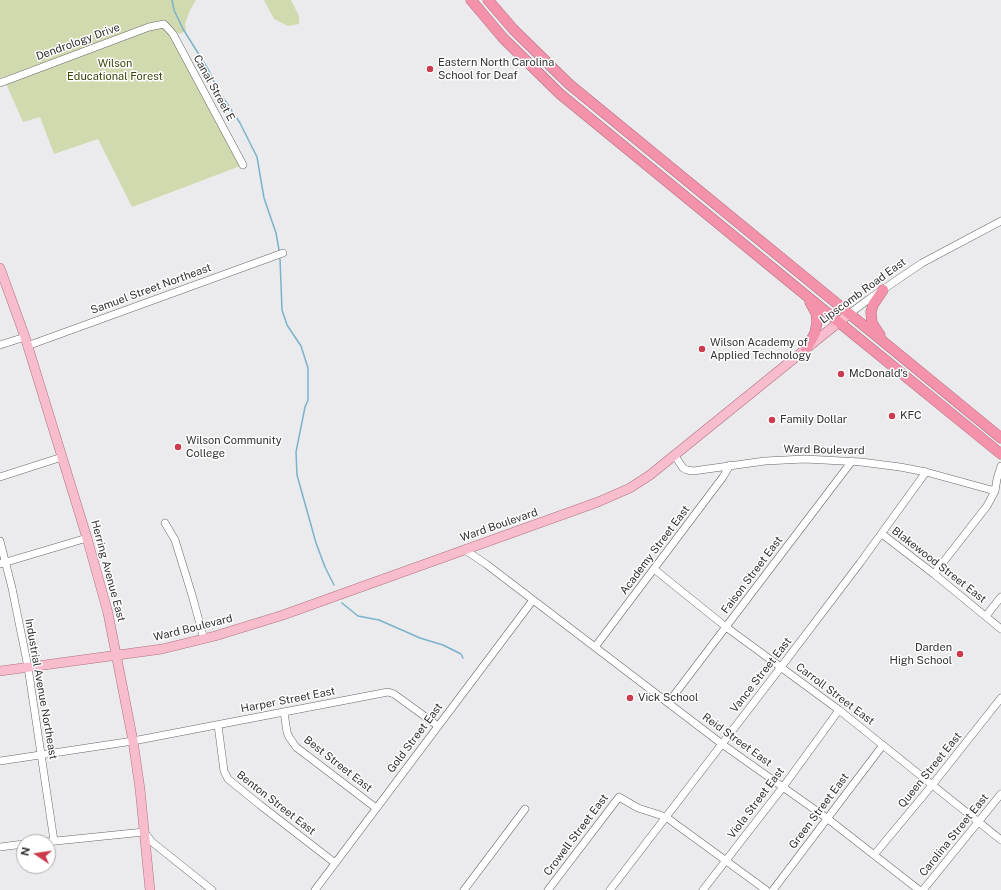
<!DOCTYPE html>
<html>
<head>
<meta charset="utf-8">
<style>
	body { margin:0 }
	#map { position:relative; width:1001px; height:890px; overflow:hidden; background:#ebebed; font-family:"Public Sans",sans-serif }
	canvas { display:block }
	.north { position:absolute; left:16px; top:834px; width:40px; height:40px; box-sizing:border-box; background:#fff; border:1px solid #adadad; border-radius:50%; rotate:283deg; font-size:11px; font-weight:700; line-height:16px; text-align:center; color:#323233 }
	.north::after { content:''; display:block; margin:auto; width:14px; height:18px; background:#cc3c4e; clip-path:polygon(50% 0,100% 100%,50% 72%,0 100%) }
</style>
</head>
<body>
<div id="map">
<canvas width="1001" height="890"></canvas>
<div class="north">N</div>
</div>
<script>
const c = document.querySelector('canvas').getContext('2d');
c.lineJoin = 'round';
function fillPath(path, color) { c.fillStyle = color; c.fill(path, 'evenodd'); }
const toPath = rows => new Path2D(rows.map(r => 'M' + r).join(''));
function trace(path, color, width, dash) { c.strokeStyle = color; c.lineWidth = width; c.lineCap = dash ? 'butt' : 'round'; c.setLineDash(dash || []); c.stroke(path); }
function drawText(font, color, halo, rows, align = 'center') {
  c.font = font + ' "Public Sans",sans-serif'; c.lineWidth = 3; c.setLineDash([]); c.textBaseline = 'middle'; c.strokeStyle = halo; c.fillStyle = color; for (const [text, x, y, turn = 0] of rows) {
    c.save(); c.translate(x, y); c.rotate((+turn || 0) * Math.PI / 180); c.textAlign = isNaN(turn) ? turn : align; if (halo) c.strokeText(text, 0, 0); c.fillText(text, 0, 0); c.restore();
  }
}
fillPath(toPath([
	[0,0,196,0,190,10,185,24,186,30,180,34,174,31,243,165,132,207,98,139,54,154,40,117,23,122,3,77,0,78],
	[264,0,291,0,299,16,299,24,288,26,274,19]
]), '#d0daae');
trace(toPath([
	[172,0,174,10,183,29,208,69,218,90,240,123,257,157,264,198,276,233,279,250],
	[280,259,282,310,287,325,301,346,308,368,308,400,305,407,296,452,297,475,316,543,325,567,334,585],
	[342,603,358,616,379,620,420,638,443,645,461,654,463,658]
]), '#7bb2cb', 1.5);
const minor = toPath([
	[0,83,149,27,164,24,173,34,243,165],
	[849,314,869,299,922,263,1001,221],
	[0,345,25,337],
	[27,346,283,253],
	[675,456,683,468,687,470,693,471,765,461,805,459,861,462,900,467,926,472,995,491],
	[0,477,62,457],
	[165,523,175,540,192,595,204,639],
	[882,534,934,574,1001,629],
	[0,541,12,588,28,667,54,841],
	[465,550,486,564,722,744,828,819,919,890],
	[0,564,87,538],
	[654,569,726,627,839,710,1001,840],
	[934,574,987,506,995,491,997,479,1001,466],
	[986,616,1001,597],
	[595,647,723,477,730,465],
	[668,703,852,461],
	[284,712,287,732,289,737,296,747,376,808],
	[218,725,224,771,228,779,260,805,335,863],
	[0,761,133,741,388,692,394,694,438,726],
	[46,842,144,832,152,842,212,890],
	[0,847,24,844],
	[874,855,933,784,1001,698],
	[315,890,533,600],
	[464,890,525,809],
	[548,890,619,797,638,808,666,817,766,890],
	[610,890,781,667,860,563,926,472],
	[703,890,783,787,839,710],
	[773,890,883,745],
	[923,890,1001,794]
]);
const major = toPath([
	[0,268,25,337,87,538,108,613,133,741,140,789,150,890],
	[0,671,162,649,215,636,283,615,598,502,630,488,650,475,849,314]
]);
const highway = toPath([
	[471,0,503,38,560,94,825,311,1001,454],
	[488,0,513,29,569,84,1001,438],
	[880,335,872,323,871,312,873,305,883,290],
	[806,349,815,333,817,322,816,313,810,302]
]);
trace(minor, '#676768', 8);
trace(major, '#b07081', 10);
trace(highway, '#b07081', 11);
trace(minor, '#fff', 7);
trace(major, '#f8bdcd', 9);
trace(highway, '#f491ab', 10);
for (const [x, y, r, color] of [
	[430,69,4,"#cc3c4e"],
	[702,349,4,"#cc3c4e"],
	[841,374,4,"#cc3c4e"],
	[892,416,4,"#cc3c4e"],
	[772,420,4,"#cc3c4e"],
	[178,447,4,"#cc3c4e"],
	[960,654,4,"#cc3c4e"],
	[630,698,4,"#cc3c4e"]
]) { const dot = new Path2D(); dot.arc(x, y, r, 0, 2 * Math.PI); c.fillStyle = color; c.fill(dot); trace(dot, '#fff', 1.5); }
drawText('11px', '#323233', '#fff', [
	["Dendrology Drive",78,42,-20],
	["Canal Street E",214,88,61],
	["Samuel Street Northeast",151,289,-20],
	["Lipscomb Road East",863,291,-36],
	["Ward Boulevard",824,450,1],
	["Ward Boulevard",499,525,-19],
	["Academy Street East",655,550,-53],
	["Blakewood Street East",939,565,38],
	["Herring Avenue East",108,571,75],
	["Faison Street East",752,575,-53],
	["Ward Boulevard",193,628,-14],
	["Vance Street East",761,675,-52],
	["Industrial Avenue Northeast",41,689,80],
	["Carroll Street East",835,694,37],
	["Harper Street East",288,700,-11],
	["Gold Street East",415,738,-53],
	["Reid Street East",737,740,36],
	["Best Street East",338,764,38],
	["Queen Street East",930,770,-51],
	["Benton Street East",276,803,38],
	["Viola Street East",756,803,-53],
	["Green Street East",819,811,-53],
	["Crowell Street East",576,835,-53],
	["Carolina Street East",954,835,-51]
]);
drawText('11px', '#323233', '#fff', [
	["Eastern North Carolina",438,63],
	["School for Deaf",438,76],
	["Wilson Academy of",710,343],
	["Applied Technology",710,356],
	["McDonald's",849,374],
	["KFC",900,416],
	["Family Dollar",780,420],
	["Wilson Community",186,441],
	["College",186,454],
	["Darden",952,648,"right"],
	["High School",952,661,"right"],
	["Vick School",638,698]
], 'left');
drawText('11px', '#3a4309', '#fff', [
	["Wilson",115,64],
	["Educational Forest",115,77]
]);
</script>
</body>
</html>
